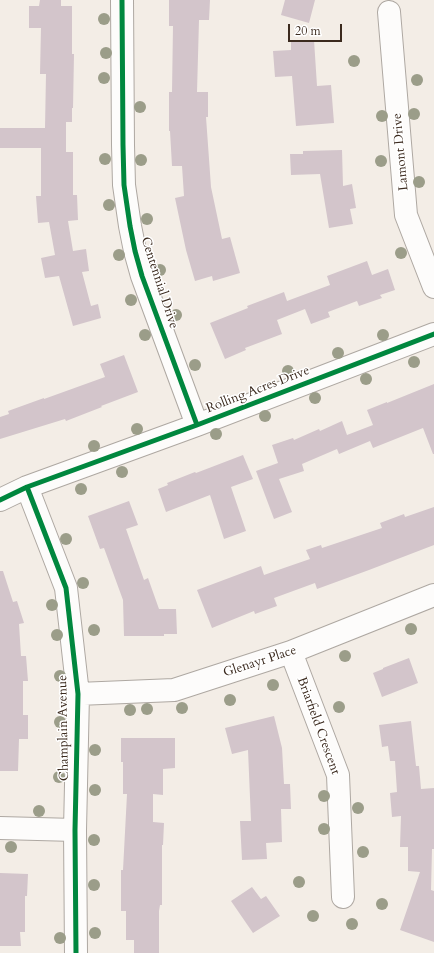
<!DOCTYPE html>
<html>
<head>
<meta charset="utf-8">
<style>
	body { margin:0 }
	#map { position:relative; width:434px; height:953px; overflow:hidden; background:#f3ede6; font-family:Cardo,serif }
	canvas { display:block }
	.scale { position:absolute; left:288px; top:24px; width:54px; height:18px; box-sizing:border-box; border:2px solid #3b2a1e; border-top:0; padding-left:5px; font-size:12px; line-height:14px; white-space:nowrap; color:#3b2a1e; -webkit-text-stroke:3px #fff; paint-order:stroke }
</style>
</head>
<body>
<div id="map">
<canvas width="434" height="953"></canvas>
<div class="scale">20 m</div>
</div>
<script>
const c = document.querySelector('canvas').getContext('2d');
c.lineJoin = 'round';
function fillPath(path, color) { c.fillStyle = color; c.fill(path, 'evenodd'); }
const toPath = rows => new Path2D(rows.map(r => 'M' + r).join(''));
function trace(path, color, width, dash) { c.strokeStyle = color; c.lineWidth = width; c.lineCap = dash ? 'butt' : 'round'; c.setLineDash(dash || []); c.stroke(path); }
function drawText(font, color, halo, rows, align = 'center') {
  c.font = font + ' Cardo,serif'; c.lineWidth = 3; c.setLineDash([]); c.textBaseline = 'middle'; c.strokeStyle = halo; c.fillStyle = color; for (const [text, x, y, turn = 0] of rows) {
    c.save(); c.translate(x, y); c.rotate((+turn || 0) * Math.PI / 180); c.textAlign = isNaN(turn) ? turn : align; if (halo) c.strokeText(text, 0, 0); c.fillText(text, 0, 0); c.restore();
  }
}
fillPath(toPath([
	[40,0,61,0,61,6,72,6,72,54,74,54,73,108,72,108,72,122,66,122,66,152,73,152,73,195,77,195,78,220,68,221,73,251,86,249,89,271,82,272,91,306,98,304,101,318,73,326,59,276,45,278,41,258,55,255,49,222,38,223,36,196,41,196,41,148,0,148,0,128,45,128,46,74,40,74,41,28,29,28,29,6,39,6],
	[169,0,210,0,209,20,199,20,197,92,208,92,208,117,206,117,211,187,222,239,230,237,240,273,213,281,212,276,195,281,186,250,175,198,184,196,182,166,172,166,170,131,169,131,169,92,172,92,173,26,169,26],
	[285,0,315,0,309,23,281,15],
	[314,40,317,86,331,85,334,123,296,126,292,76,275,77,273,51,291,50,291,42],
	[342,150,343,186,352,184,356,208,350,209,353,224,329,228,320,174,291,175,290,154,303,154,303,151],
	[367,261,372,275,388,269,395,290,380,295,382,298,359,306,357,301,328,312,330,317,311,324,305,309,277,320,282,334,245,348,246,350,225,359,210,323,248,308,247,306,284,292,287,301,330,285,327,276],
	[124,355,138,392,101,406,102,407,66,421,65,419,0,439,0,417,9,414,8,411,44,398,44,399,105,377,100,364],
	[434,384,434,454,433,454,423,428,373,448,370,441,339,454,337,449,302,464,304,471,279,479,292,512,274,519,256,471,278,463,272,445,293,438,294,440,319,429,320,431,342,421,347,435,373,425,367,410,387,402,387,403],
	[243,455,253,479,231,487,246,531,224,539,210,495,166,512,158,489,168,485,167,483,195,472,196,473],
	[129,501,138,525,126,529,144,580,148,578,159,609,176,609,177,634,164,634,164,636,124,636,123,600,104,548,100,549,88,516],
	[434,507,434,545,369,570,317,589,315,583,274,598,277,606,255,614,254,611,212,628,197,590,261,566,264,575,281,569,310,559,306,550,321,545,322,548,382,528,380,523,404,514,405,517],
	[0,571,3,571,13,602,17,601,24,623,19,624,21,656,26,656,28,681,23,681,23,715,28,715,28,739,19,739,18,771,0,771],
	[409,658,418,683,382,697,373,673,383,669,383,668],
	[274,716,282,748,284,784,290,784,291,809,281,809,282,842,266,843,267,859,242,860,240,821,251,821,248,750,232,754,225,728],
	[411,721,416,766,419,766,421,789,434,788,434,849,432,849,431,890,434,891,434,942,400,930,420,872,408,871,408,847,400,847,401,816,392,817,390,793,397,792,395,761,390,761,388,746,382,747,379,725],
	[121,738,175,738,175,768,163,769,163,795,153,794,153,822,164,823,163,845,162,845,162,905,160,905,159,911,159,953,134,953,134,940,126,940,126,911,121,911,121,870,123,870,127,794,123,794,123,762,121,762],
	[0,873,28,874,27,896,25,896,25,932,20,932,21,946,0,946],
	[252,887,261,899,266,896,280,916,253,933,231,901]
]), '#d3c5cb');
const minor = toPath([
	[122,0,123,145,124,185,130,226,135,251,142,276,197,425],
	[389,12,406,215,434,287],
	[27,487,66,588,78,694,75,830,76,953],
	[0,500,27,487,197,425,434,334],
	[291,652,338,775,343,897],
	[78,694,174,690,291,652,434,595],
	[0,828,75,830]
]);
trace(minor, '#aea8a2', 24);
trace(minor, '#fdfcfb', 22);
trace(toPath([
	[122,0,123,145,124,185,130,226,135,251,142,276,197,425],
	[27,487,66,588,78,694,75,830,76,953],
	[0,500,27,487,197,425,434,334]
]), '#00873e', 5);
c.fillStyle = '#9b9d89';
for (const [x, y] of [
	[104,19],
	[106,53],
	[354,61],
	[104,78],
	[417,80],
	[140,107],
	[414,114],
	[382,116],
	[105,159],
	[141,160],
	[381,161],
	[419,182],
	[109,205],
	[147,219],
	[401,253],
	[119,255],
	[160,270],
	[131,300],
	[176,315],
	[145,335],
	[383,335],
	[338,353],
	[414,362],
	[195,365],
	[288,371],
	[366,379],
	[315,398],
	[265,416],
	[137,429],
	[216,434],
	[94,446],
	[122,472],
	[81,489],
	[66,539],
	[83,583],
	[52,605],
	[411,629],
	[94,630],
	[57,635],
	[345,656],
	[60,676],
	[273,685],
	[230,700],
	[339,707],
	[182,708],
	[147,709],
	[130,710],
	[60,722],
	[95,750],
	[59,777],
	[95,790],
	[324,796],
	[358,808],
	[39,811],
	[324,829],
	[94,840],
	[11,847],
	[363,852],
	[299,882],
	[94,885],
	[382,904],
	[313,916],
	[352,924],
	[95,933],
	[60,938]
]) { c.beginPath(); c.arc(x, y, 6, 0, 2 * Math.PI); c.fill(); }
drawText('13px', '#3b2a1e', '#fff', [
	["Lamont Drive",401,152,-95],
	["Centennial Drive",159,283,72],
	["Rolling Acres Drive",258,390,-21],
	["Glenayr Place",260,662,-18],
	["Briarfield Crescent",318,726,70],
	["Champlain Avenue",64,728,-91]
]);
</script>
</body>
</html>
